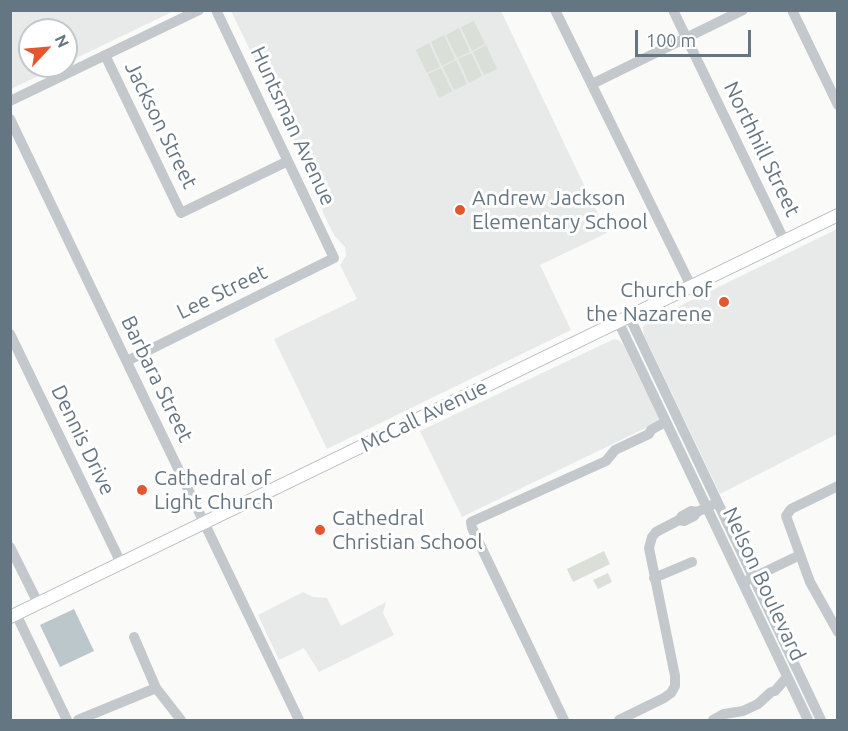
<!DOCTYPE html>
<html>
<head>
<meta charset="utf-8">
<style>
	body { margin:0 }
	#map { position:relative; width:848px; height:731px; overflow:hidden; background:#fafaf8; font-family:Ubuntu,sans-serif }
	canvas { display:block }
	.frame { position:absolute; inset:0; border:12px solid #657683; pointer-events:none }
	.north { position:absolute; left:18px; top:18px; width:60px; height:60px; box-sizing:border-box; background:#fff; border:2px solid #c1c8cd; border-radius:50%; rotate:64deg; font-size:16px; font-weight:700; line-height:24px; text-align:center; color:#657683 }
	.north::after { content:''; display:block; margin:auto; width:21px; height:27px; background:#e4572e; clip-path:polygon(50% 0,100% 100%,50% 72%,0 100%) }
	.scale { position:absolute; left:635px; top:30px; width:116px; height:27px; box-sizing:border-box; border:3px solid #657683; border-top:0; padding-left:8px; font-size:18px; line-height:21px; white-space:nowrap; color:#657683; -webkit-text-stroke:4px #fff; paint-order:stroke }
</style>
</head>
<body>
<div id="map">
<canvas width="848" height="731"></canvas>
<div class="frame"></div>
<div class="north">N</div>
<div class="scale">100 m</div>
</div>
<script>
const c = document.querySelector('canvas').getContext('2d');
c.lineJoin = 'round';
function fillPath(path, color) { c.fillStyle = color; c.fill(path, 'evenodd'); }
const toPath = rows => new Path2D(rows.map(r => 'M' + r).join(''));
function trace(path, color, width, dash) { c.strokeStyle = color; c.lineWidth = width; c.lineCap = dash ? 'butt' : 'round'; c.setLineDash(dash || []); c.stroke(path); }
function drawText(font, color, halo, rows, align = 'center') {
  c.font = font + ' Ubuntu,sans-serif'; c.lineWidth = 6; c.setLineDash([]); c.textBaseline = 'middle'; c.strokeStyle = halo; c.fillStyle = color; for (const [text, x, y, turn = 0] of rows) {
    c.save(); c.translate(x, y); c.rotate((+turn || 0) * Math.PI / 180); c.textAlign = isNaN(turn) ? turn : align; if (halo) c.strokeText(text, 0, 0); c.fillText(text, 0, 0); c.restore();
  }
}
fillPath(toPath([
	[11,10,174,10,174,11,66,63,66,30,30,30,30,66,59,66,11,89],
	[231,11,501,11,607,233,540,265,571,330,327,449,274,339,357,299,340,265,346,256,345,247,334,235,324,215,313,179],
	[837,229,837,434,720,494,644,335,643,327,649,321],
	[614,339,620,341,624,346,660,421,462,517,420,431],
	[303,592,313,597,327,598,341,626,386,602,383,613,394,635,319,672,304,648,279,660,258,615]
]), '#e8e9e9');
fillPath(toPath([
	[474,21,485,44,472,51,461,27],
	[459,28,470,52,457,58,446,35],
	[444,35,455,59,442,66,431,42],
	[429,43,440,67,427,73,416,50],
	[486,45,497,69,484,75,473,52],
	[471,53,482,76,469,83,458,59],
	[456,60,467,84,454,90,443,67],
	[441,68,452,91,439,98,428,74],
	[604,551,610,564,573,582,567,569],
	[608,573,612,582,598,589,593,580]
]), '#dadfd7');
fillPath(toPath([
	[74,609,94,651,60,667,40,625]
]), '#bbc7cb');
const major = toPath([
	[10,617,838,215]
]);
trace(major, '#b5babe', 14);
trace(toPath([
	[555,10,691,286],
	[673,10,784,240],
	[792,10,838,105],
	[105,55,181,213,288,161],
	[592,84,743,10],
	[10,101,199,10],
	[10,119,299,720],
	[629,316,821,720],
	[618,321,808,720],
	[10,334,121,563],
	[127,361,334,258,216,10],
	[838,486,791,509,786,516,810,582,838,632],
	[697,512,691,511,682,516,679,520,684,521,694,516,697,512,712,505],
	[10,547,38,603],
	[654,578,692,562],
	[748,580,800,555],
	[16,614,67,720],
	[134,637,156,688,181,720],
	[78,720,156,688],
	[564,720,472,528,471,522,606,461,615,450,649,434,651,430,665,422],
	[619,720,664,698,671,693,675,686,675,676,649,548,652,537,656,532,679,520],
	[713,720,724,714,743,711,758,704,771,692,775,691,787,677]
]), '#c3c8cc', 10);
trace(major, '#fff', 12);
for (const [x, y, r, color] of [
	[460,210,6,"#e4572e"],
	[724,302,6,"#e4572e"],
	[142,490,6,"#e4572e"],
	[320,530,6,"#e4572e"]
]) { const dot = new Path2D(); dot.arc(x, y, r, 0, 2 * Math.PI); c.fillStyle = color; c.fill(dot); trace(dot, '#fff', 2); }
drawText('21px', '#657683', '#fff', [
	["Jackson Street",161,125,64],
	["Huntsman Avenue",293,126,65],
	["Northhill Street",762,149,64],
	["Lee Street",222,292,-26],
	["Barbara Street",157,379,64],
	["McCall Avenue",424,416,-26],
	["Dennis Drive",83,440,64],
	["Nelson Boulevard",764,584,65]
]);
drawText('21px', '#657683', '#fff', [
	["Andrew Jackson",472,198],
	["Elementary School",472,222],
	["Church of",712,290,"right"],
	["the Nazarene",712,314,"right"],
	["Cathedral of",154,478],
	["Light Church",154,502],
	["Cathedral",332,518],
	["Christian School",332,542]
], 'left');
</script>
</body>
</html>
